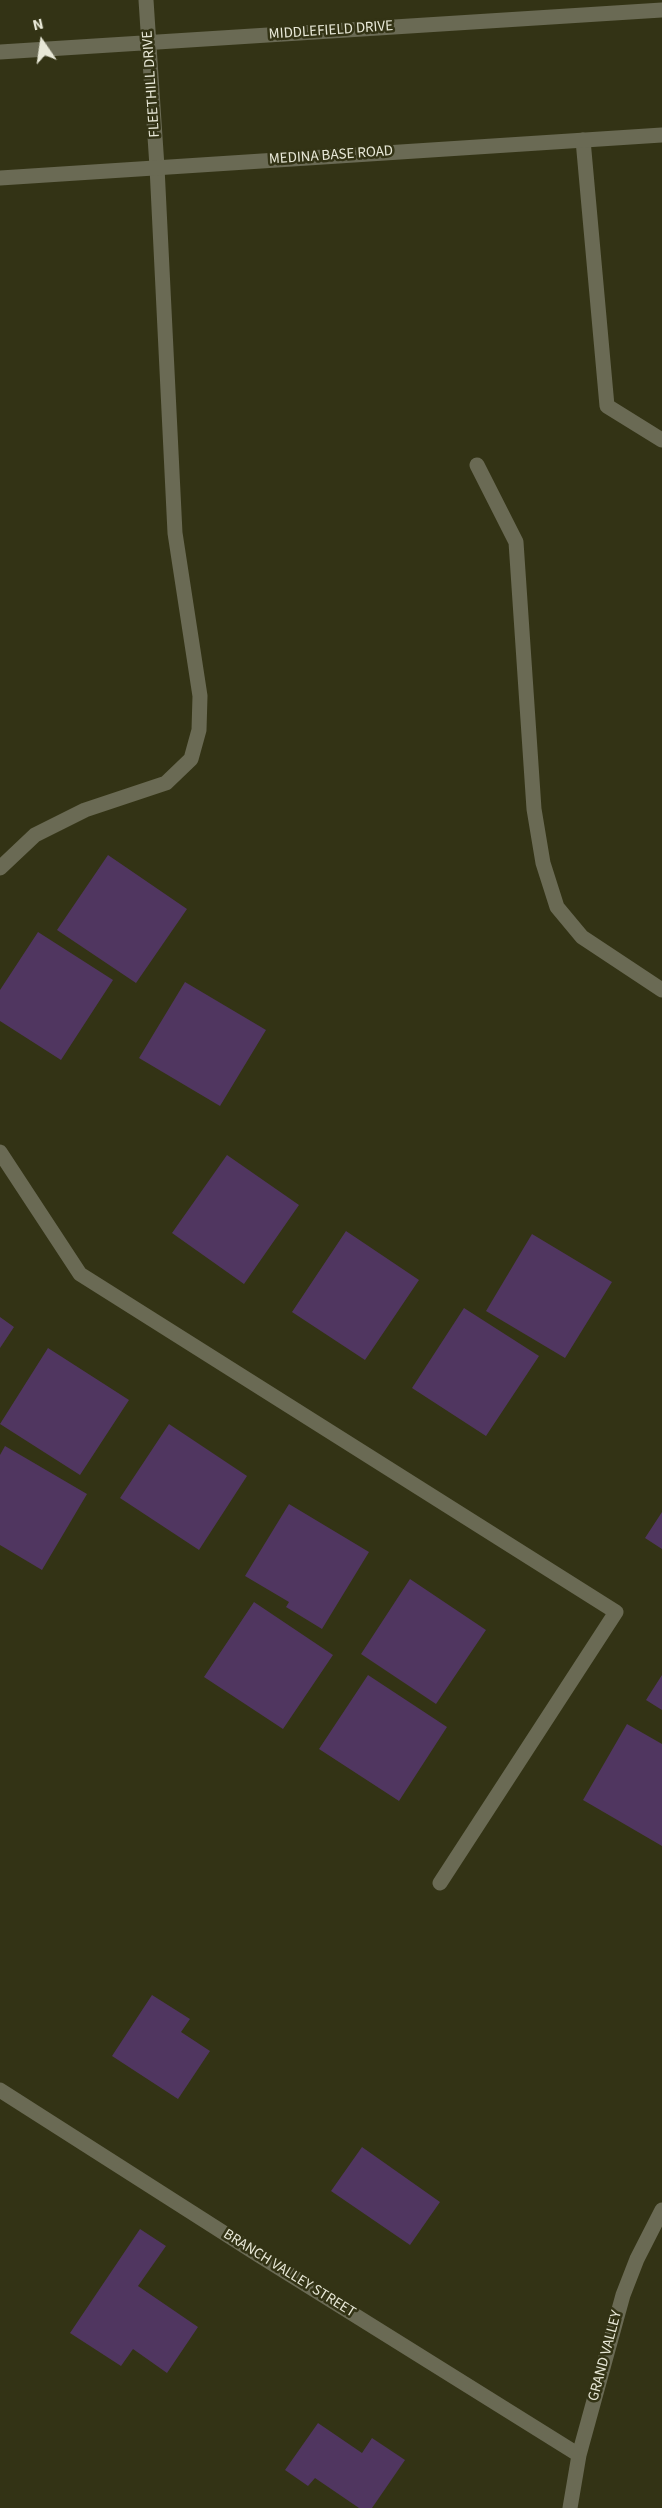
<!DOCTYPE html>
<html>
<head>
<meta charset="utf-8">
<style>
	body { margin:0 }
	#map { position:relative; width:662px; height:2508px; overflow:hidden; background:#333315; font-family:"Source Sans 3",sans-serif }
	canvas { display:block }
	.north { position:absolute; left:12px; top:12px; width:60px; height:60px; -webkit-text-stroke:4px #333315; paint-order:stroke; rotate:347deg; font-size:16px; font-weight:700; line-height:24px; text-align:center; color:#e8e8d7 }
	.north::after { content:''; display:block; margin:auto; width:21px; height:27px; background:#e8e8d7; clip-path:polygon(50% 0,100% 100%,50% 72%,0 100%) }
</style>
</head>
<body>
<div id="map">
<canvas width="662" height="2508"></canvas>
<div class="north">N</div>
</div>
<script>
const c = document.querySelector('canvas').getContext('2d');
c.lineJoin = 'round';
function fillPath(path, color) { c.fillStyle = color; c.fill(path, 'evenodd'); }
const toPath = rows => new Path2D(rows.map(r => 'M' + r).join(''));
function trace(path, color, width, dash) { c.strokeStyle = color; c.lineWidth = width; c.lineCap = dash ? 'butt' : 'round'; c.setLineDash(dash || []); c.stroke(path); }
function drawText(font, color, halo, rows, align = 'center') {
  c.font = font + ' "Source Sans 3",sans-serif'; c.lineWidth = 5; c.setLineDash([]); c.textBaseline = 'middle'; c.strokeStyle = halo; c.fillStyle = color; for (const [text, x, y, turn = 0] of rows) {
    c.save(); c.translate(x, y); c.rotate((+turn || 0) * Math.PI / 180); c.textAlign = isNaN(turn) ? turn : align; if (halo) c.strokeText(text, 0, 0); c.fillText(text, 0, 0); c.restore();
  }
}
fillPath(toPath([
	[108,855,187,909,136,983,57,930],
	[38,932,113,980,61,1060,0,1021,0,990],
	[185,982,266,1030,220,1106,139,1058],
	[227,1155,299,1205,244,1284,172,1233],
	[346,1231,419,1280,365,1360,292,1312],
	[532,1234,612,1282,565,1358,486,1311],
	[464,1308,539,1356,486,1436,412,1388],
	[0,1317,14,1327,0,1348],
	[48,1348,129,1400,80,1475,0,1424],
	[169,1424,247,1476,199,1550,120,1498],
	[5,1446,87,1494,42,1570,0,1545,0,1455],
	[289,1504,369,1552,322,1629,286,1607,289,1602,245,1576],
	[662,1512,662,1549,645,1538],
	[410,1579,486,1630,436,1704,361,1654],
	[254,1602,333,1655,283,1729,204,1677],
	[368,1675,447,1727,399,1801,319,1749],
	[662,1675,662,1710,646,1700],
	[627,1724,662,1744,662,1846,583,1800],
	[152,1995,190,2019,181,2032,210,2051,178,2099,112,2056],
	[362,2147,440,2202,410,2245,331,2191],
	[140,2229,166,2246,138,2286,198,2327,167,2373,133,2349,121,2366,70,2333],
	[318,2423,362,2453,372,2438,405,2460,372,2508,359,2508,315,2478,308,2486,285,2470]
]), '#503660');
trace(toPath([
	[583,140,607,406,662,440],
	[0,868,35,835,85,810,166,783,191,759,199,730,200,696,175,533,157,167],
	[0,1152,80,1274,616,1612,440,1883]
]), '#6a6a54', 15);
trace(toPath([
	[146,0,157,167],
	[0,52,662,10],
	[477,465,516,542,534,809,543,863,557,907,582,937,662,990],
	[0,2090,260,2256,579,2455],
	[570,2508,579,2455,623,2295,637,2259,662,2210]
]), '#6a6a54', 15);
trace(toPath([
	[0,178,662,135]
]), '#6a6a54', 15);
drawText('15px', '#e8e8d7', '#333315', [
	["MIDDLEFIELD DRIVE",331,31,-4],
	["FLEETHILL DRIVE",152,84,-94],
	["MEDINA BASE ROAD",331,156,-4],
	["BRANCH VALLEY STREET",289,2274,32],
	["GRAND VALLEY",606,2356,-75]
]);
</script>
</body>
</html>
